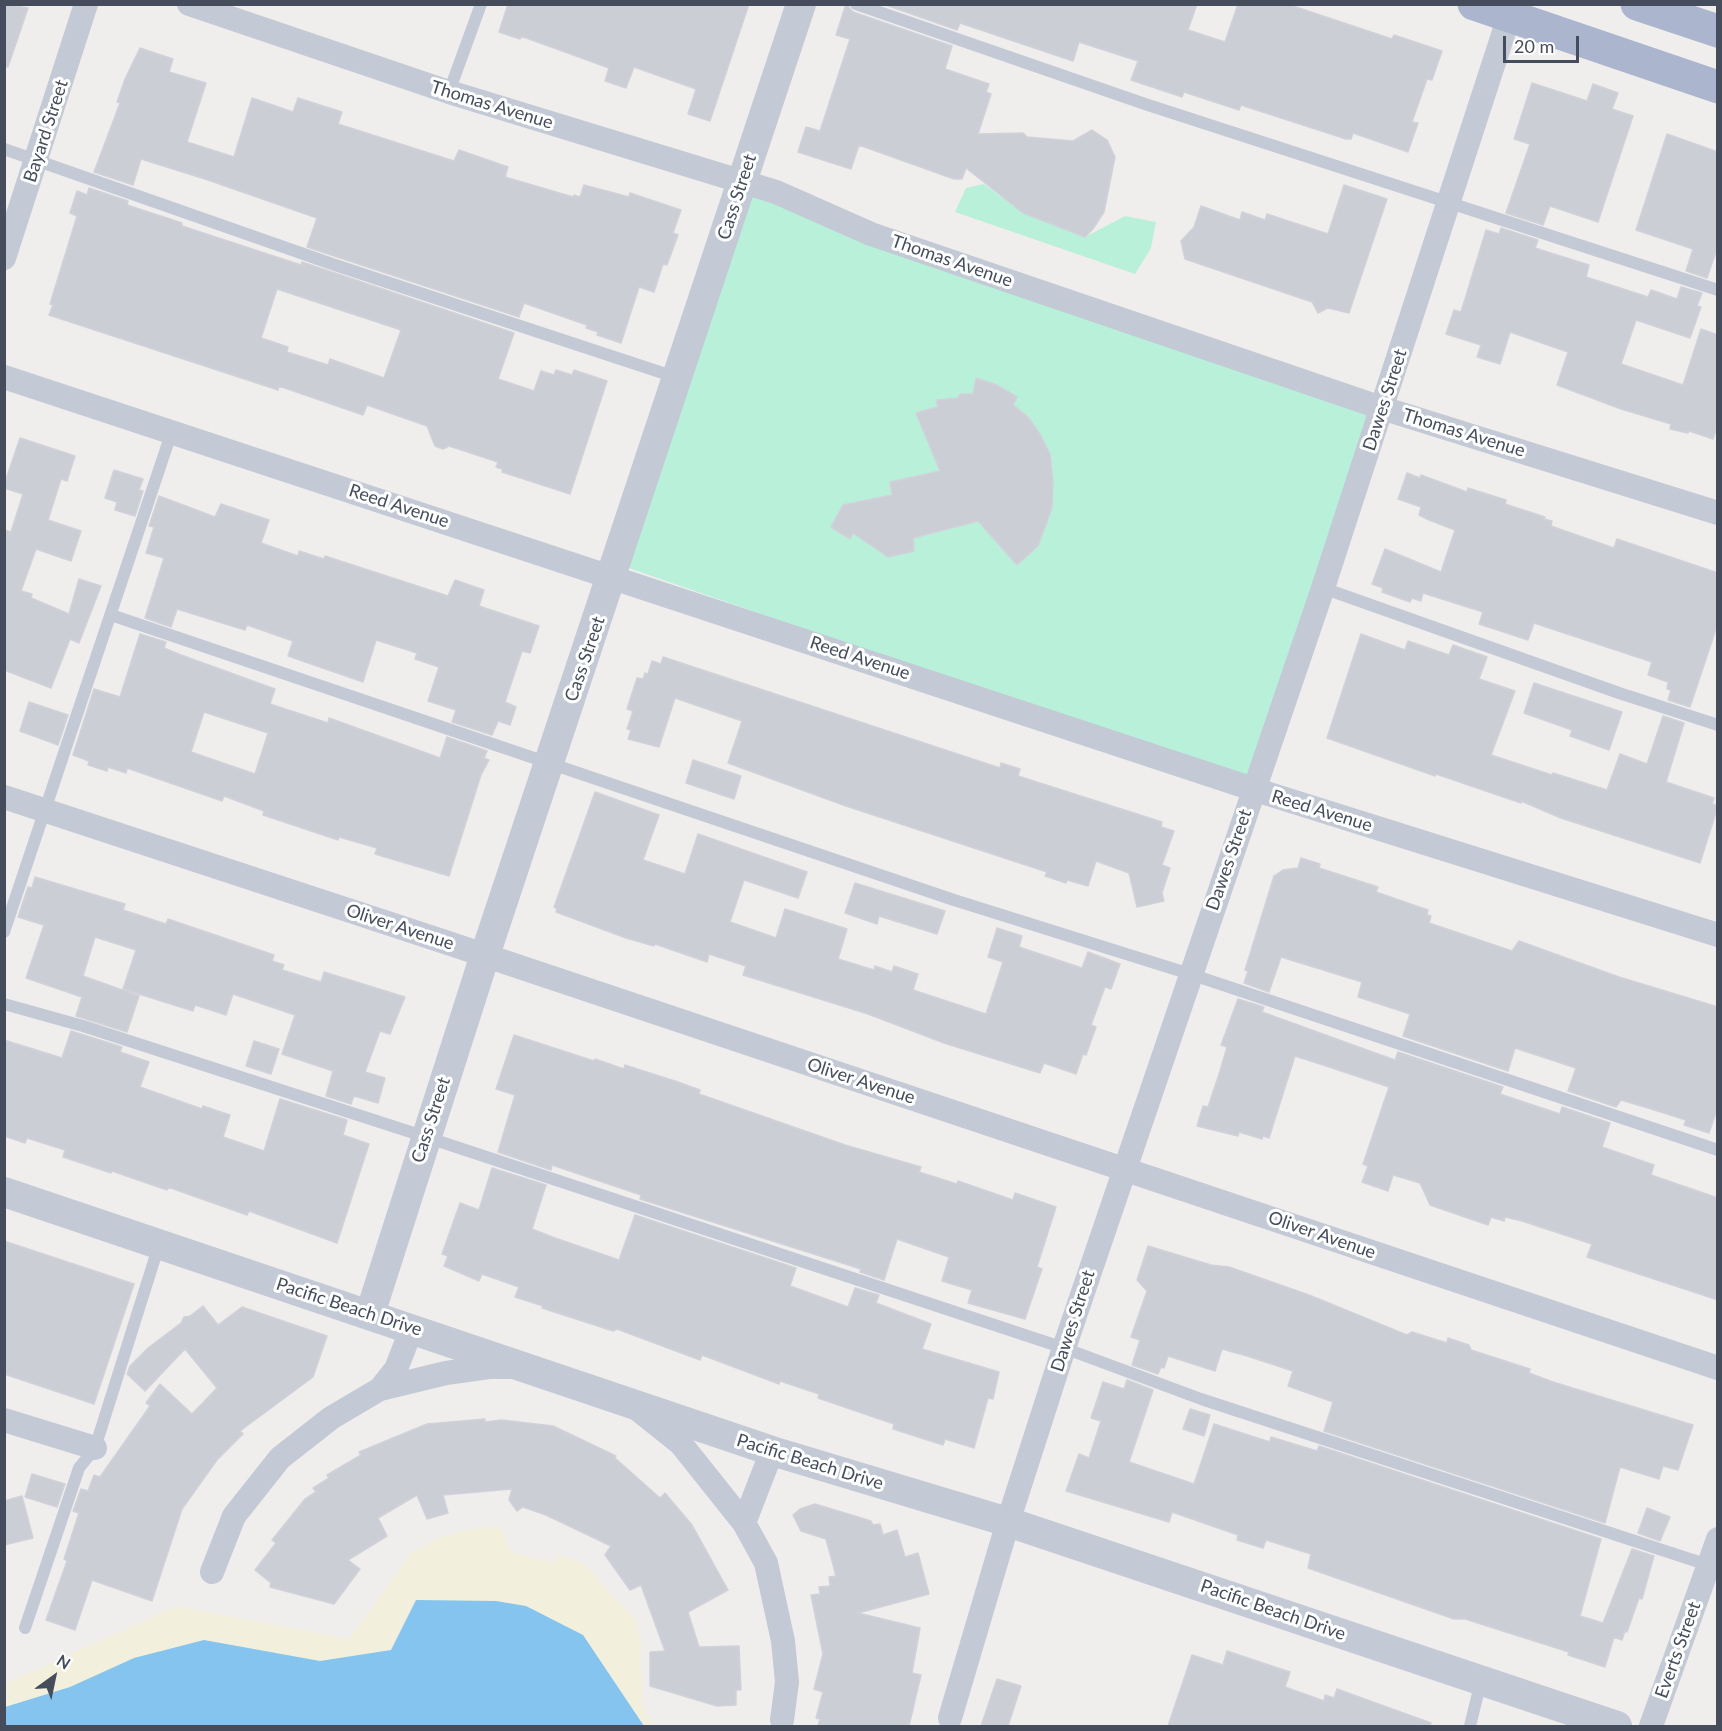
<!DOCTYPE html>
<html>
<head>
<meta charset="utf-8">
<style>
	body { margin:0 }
	#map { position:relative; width:1722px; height:1731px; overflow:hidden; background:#f0eeed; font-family:Lato,sans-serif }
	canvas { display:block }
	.frame { position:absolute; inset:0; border:6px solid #454c5b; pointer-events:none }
	.north { position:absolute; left:24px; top:1647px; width:60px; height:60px; -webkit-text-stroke:4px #fff; paint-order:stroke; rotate:33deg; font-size:16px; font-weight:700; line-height:24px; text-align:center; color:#454c5b }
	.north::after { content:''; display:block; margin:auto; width:21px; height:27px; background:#454c5b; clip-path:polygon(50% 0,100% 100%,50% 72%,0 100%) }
	.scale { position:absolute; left:1503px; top:36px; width:76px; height:27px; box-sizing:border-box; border:3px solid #454c5b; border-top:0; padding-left:8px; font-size:18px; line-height:21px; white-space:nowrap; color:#454c5b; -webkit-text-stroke:4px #fff; paint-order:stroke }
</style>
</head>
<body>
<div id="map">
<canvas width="1722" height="1731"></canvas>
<div class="frame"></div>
<div class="north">N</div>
<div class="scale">20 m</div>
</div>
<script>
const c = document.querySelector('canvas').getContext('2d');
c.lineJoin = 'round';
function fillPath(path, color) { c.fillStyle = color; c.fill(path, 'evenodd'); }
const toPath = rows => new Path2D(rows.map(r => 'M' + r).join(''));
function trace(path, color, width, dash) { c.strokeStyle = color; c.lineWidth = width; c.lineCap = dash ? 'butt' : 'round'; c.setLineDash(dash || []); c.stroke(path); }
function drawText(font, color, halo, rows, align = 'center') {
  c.font = font + ' Lato,sans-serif'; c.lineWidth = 6; c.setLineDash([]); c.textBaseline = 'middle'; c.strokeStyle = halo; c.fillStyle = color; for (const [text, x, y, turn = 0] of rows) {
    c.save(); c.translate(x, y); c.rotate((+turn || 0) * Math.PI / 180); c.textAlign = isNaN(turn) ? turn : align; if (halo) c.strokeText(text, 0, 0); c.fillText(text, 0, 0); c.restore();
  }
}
fillPath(toPath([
	[984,184,1023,213,1085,237,1125,216,1156,222,1151,248,1135,274,955,212,966,188],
	[747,194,1374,408,1254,778,904,664,626,567]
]), '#b9f0d9');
fillPath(toPath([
	[501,1527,511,1552,555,1563,557,1553,586,1565,611,1595,636,1619,641,1644,643,1707,653,1726,619,1726,391,1652,5,1726,4,1684,177,1606,349,1639,411,1553,439,1538,466,1530]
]), '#f2f0dd');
fillPath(toPath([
	[416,1600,496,1601,526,1606,583,1635,644,1726,5,1726,5,1707,70,1687,134,1658,204,1640,320,1661,391,1650]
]), '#84c4ef');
const building = toPath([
	[4,4,28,8,8,67,4,66,4,4],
	[508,4,749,4,710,121,688,114,696,89,634,67,626,88,605,81,609,68,521,36,520,39,499,32,508,4],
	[846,4,853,12,952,46,945,69,989,84,986,92,991,94,978,134,1023,133,1027,137,1073,141,1092,130,1107,140,1115,157,1104,212,1093,229,1085,237,1023,213,966,168,962,179,954,179,859,145,851,169,798,152,806,127,820,131,850,39,836,35,846,4],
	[883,4,1197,4,1188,30,1225,42,1238,4,1287,4,1392,39,1394,35,1442,51,1432,80,1427,79,1412,122,1418,123,1408,152,1353,133,1351,139,1346,139,1241,105,1239,110,1184,92,1182,97,1131,80,1138,61,1079,42,1073,61,960,23,957,30,883,4],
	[140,48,173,59,169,72,206,83,187,142,234,157,252,98,293,112,298,98,342,112,338,124,454,161,459,150,508,167,505,177,573,197,574,195,580,197,584,185,629,197,630,193,681,210,673,233,678,235,667,265,663,264,654,292,639,287,621,343,597,335,598,332,586,328,587,325,524,303,519,317,307,247,317,218,205,179,141,159,133,185,94,172,120,103,117,102,125,79,140,48],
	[1532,83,1587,101,1593,84,1618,93,1612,109,1633,116,1598,222,1550,206,1543,225,1506,213,1530,144,1514,139,1532,83],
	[1667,134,1718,152,1718,246,1707,278,1686,271,1693,249,1636,230,1667,134],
	[1344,185,1387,199,1349,313,1328,308,1318,313,1312,302,1185,259,1181,241,1194,227,1201,206,1240,220,1242,212,1265,220,1267,214,1328,234,1344,185],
	[89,188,128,201,127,205,182,223,182,226,301,265,302,262,514,333,498,379,534,391,541,371,554,375,556,370,572,375,574,370,607,381,570,494,502,472,502,469,496,467,498,462,449,446,443,449,435,446,427,426,367,405,363,415,279,386,278,390,49,315,53,305,50,304,77,216,70,213,77,191,87,195,89,188],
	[277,289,401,330,384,378,330,359,328,365,287,352,288,347,261,338,277,289],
	[1501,228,1538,240,1535,248,1589,265,1586,277,1648,297,1651,290,1677,299,1681,287,1702,293,1697,306,1701,307,1690,338,1636,320,1621,364,1683,385,1701,329,1718,335,1718,424,1713,439,1689,431,1688,433,1670,429,1671,424,1621,409,1557,385,1568,352,1510,332,1500,364,1477,357,1481,345,1446,334,1454,310,1461,312,1486,230,1499,234,1501,228],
	[976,378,997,385,1017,397,1013,405,1028,417,1040,434,1050,454,1053,482,1052,508,1038,546,1017,565,978,521,913,538,914,551,888,557,853,533,850,539,831,527,843,505,892,495,890,482,940,471,916,413,938,407,936,400,958,398,960,394,973,394,976,378],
	[20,438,75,456,67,481,61,479,48,520,81,531,71,561,36,549,21,591,32,594,31,598,69,614,79,579,101,586,79,643,70,639,51,688,4,670,4,530,11,532,23,494,4,488,4,485,20,438],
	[114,470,143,479,139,490,143,491,135,516,115,510,117,502,105,498,114,470],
	[1407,473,1420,478,1421,475,1467,492,1468,488,1506,500,1505,504,1545,517,1544,519,1552,521,1551,526,1614,548,1617,539,1718,573,1718,623,1690,707,1668,700,1671,690,1667,689,1668,682,1648,675,1652,662,1534,623,1528,640,1479,624,1483,612,1423,593,1421,601,1412,598,1410,602,1382,592,1383,588,1372,584,1385,549,1441,572,1455,530,1429,520,1419,515,1421,507,1398,499,1407,473],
	[159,496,215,517,221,504,269,520,261,543,298,556,299,551,324,559,325,556,448,596,455,580,484,590,479,606,539,626,530,653,522,651,505,702,516,707,510,725,498,721,492,735,452,722,456,710,428,701,439,667,415,659,417,653,376,640,363,682,288,656,293,641,247,625,245,630,177,609,171,627,145,618,164,558,146,553,154,527,149,526,159,496],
	[140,634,166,642,164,648,181,655,275,689,270,704,328,723,329,718,440,758,447,737,487,751,484,758,489,760,481,775,449,876,375,854,377,848,339,837,338,840,263,815,264,811,224,796,222,801,127,768,126,773,108,767,107,771,88,765,89,761,73,755,94,689,120,697,140,634],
	[204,712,268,733,255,774,191,752,204,712],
	[1361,634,1405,650,1408,641,1449,655,1453,645,1487,657,1479,679,1515,691,1491,755,1552,775,1553,773,1607,790,1620,754,1647,764,1663,716,1684,723,1666,782,1714,798,1712,804,1718,806,1700,863,1561,818,1521,801,1521,803,1436,774,1435,776,1327,738,1361,634],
	[663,657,1000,768,1001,763,1020,769,1018,776,1162,822,1161,827,1174,831,1162,865,1170,868,1162,893,1164,901,1137,907,1129,873,1096,861,1088,886,1067,880,1066,883,1045,876,1047,872,846,806,728,763,742,721,675,698,659,747,628,739,631,730,627,729,633,711,627,709,637,678,643,679,645,673,648,674,652,661,661,664,663,657],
	[1534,683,1622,712,1609,750,1570,736,1572,730,1524,713,1534,683],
	[29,702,68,715,58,745,20,731,29,702],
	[693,760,741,776,734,799,686,783,693,760],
	[595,792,659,815,643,860,685,874,698,834,807,872,798,898,744,880,730,922,776,938,785,909,847,929,838,959,874,970,875,966,892,972,894,966,918,974,913,990,986,1014,1003,962,988,957,997,928,1022,936,1019,947,1082,968,1088,952,1120,964,1111,989,1105,987,1091,1025,1096,1027,1086,1055,1083,1054,1076,1074,1044,1063,1040,1073,944,1043,868,1014,743,975,746,966,709,954,707,962,655,944,654,946,626,938,556,912,557,909,554,907,595,792],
	[1301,858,1320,864,1319,868,1378,887,1376,892,1428,910,1427,915,1431,916,1429,923,1512,951,1519,941,1619,977,1718,1007,1718,1107,1709,1133,1684,1125,1686,1120,1648,1108,1621,1100,1616,1107,1568,1091,1576,1068,1515,1048,1508,1071,1403,1036,1410,1014,1358,997,1362,982,1281,957,1269,992,1244,983,1248,971,1245,970,1274,876,1283,870,1298,868,1301,858],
	[35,877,125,904,123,910,166,924,168,919,274,955,272,961,284,965,282,970,321,982,324,972,405,997,390,1034,380,1031,365,1072,385,1078,378,1103,354,1096,351,1104,326,1096,333,1071,282,1054,295,1015,233,994,226,1015,195,1005,193,1011,123,989,136,950,95,937,83,976,139,996,127,1032,76,1016,82,997,26,978,44,925,18,917,28,887,32,888,35,877],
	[855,883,945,911,937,934,879,916,877,924,845,913,855,883],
	[1238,999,1264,1007,1262,1012,1367,1050,1395,1060,1398,1052,1503,1087,1500,1094,1560,1114,1562,1107,1610,1123,1602,1147,1654,1165,1651,1175,1718,1198,1718,1300,1587,1257,1592,1244,1522,1221,1505,1217,1504,1221,1491,1217,1488,1225,1430,1205,1420,1183,1393,1175,1388,1191,1362,1182,1368,1166,1363,1164,1389,1087,1326,1066,1295,1056,1269,1138,1263,1136,1262,1139,1239,1132,1238,1136,1197,1126,1203,1106,1208,1107,1220,1071,1227,1047,1221,1045,1238,999],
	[71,1031,122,1047,120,1052,149,1062,140,1087,202,1109,203,1106,230,1115,223,1137,264,1151,280,1099,347,1120,343,1135,369,1144,337,1243,249,1211,247,1215,168,1187,167,1190,112,1171,111,1173,63,1157,65,1150,27,1138,25,1143,4,1136,4,1040,62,1058,71,1031],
	[514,1035,594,1061,595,1059,624,1069,625,1065,678,1082,700,1090,699,1094,845,1145,921,1167,919,1172,957,1184,958,1181,1013,1200,1015,1193,1056,1207,1037,1267,1042,1269,1025,1319,968,1303,972,1290,942,1281,949,1257,897,1239,884,1280,860,1272,861,1269,640,1199,641,1195,552,1165,551,1170,498,1152,515,1095,496,1089,514,1035],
	[254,1041,279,1049,271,1074,246,1066,254,1041],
	[492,1168,546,1185,532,1229,555,1238,619,1260,635,1215,796,1268,790,1286,848,1307,855,1288,879,1295,876,1303,931,1324,922,1349,999,1372,993,1399,988,1398,974,1448,945,1439,943,1445,893,1429,894,1424,818,1398,819,1394,780,1381,779,1384,702,1355,700,1360,617,1329,613,1331,542,1308,543,1306,515,1297,519,1287,482,1274,479,1281,444,1266,448,1256,442,1254,460,1203,479,1210,492,1168],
	[4,1241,134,1284,94,1404,4,1374,4,1241],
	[1148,1246,1211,1265,1229,1267,1309,1295,1407,1335,1412,1332,1447,1343,1448,1338,1469,1345,1471,1350,1530,1369,1529,1373,1553,1382,1693,1425,1678,1470,1663,1466,1659,1479,1620,1467,1605,1523,1324,1431,1333,1402,1288,1386,1293,1371,1247,1356,1222,1349,1215,1371,1168,1356,1164,1368,1161,1367,1158,1374,1132,1365,1140,1340,1131,1337,1147,1291,1137,1280,1148,1246],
	[203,1306,218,1325,242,1307,327,1336,313,1377,240,1431,243,1434,217,1460,182,1509,152,1601,92,1580,75,1630,46,1620,67,1561,64,1559,79,1513,73,1511,81,1489,88,1491,94,1475,100,1477,150,1406,146,1403,160,1384,192,1414,217,1388,185,1349,145,1391,127,1374,130,1366,148,1348,181,1323,184,1317,190,1316,203,1306],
	[1127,1380,1153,1390,1129,1462,1194,1484,1214,1424,1270,1442,1271,1437,1317,1451,1319,1446,1601,1539,1580,1616,1603,1623,1632,1549,1654,1556,1642,1599,1639,1598,1627,1632,1625,1631,1622,1640,1614,1637,1605,1667,1568,1655,1569,1652,1465,1619,1454,1619,1308,1568,1311,1554,1266,1540,1263,1548,1237,1540,1238,1535,1172,1512,1169,1522,1066,1491,1079,1454,1089,1458,1101,1421,1091,1418,1103,1382,1124,1389,1127,1380],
	[1190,1409,1210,1415,1204,1436,1183,1429,1190,1409],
	[485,1419,485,1422,502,1420,553,1426,616,1456,615,1458,660,1498,665,1493,692,1525,728,1590,688,1612,699,1647,739,1646,741,1690,736,1690,736,1705,717,1706,650,1686,650,1652,665,1651,641,1585,630,1590,605,1555,611,1546,546,1515,523,1507,517,1511,509,1500,512,1489,443,1495,448,1513,427,1519,417,1495,378,1518,387,1536,348,1560,360,1569,334,1604,270,1587,271,1583,255,1570,276,1543,272,1540,305,1499,316,1492,313,1488,329,1478,327,1475,361,1455,359,1452,427,1424,485,1419],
	[32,1474,65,1484,57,1507,25,1497,32,1474],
	[22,1496,33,1538,4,1545,4,1501,22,1496],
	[815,1504,871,1521,873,1525,880,1524,883,1535,897,1530,905,1557,918,1553,929,1594,858,1613,920,1628,912,1673,921,1675,909,1726,818,1726,820,1719,816,1718,823,1692,814,1689,823,1654,811,1595,820,1594,819,1587,830,1586,829,1577,836,1576,826,1539,801,1531,793,1515,800,1509,815,1504],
	[1647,1508,1670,1517,1660,1541,1638,1533,1647,1508],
	[1227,1651,1290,1672,1285,1687,1324,1701,1325,1695,1334,1698,1337,1689,1431,1723,1430,1726,1168,1726,1192,1655,1223,1665,1227,1651],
	[997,1679,1021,1686,1008,1726,981,1726,997,1679]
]);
fillPath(building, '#ccced5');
trace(building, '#d1d2d9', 1.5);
trace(toPath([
	[856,4,1145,104,1718,290],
	[449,92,481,4],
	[4,149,335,265,675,377],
	[1323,588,1619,693,1718,725],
	[111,615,954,900,1190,974,1718,1150],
	[4,932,172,431],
	[4,1004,83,1026,426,1137,1064,1348,1201,1399,1711,1566],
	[25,1628,79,1468,95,1448,159,1245],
	[1470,1726,1481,1681]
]), '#c3c9d5', 12);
trace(toPath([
	[189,4,449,92,776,192,871,234,1382,408,1718,513],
	[4,258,86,4],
	[4,377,1253,789,1718,935],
	[4,797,445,942,1718,1368],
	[380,1389,446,1373,489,1367,510,1367],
	[641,1412,681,1444,744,1523],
	[4,1420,95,1448],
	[772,1451,744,1523,766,1563,783,1641,787,1682,782,1720],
	[212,1572,234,1516,280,1458,331,1418,380,1389,396,1369,412,1328],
	[950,1718,1008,1522,1064,1348,1323,588,1513,4],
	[1651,1726,1718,1539]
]), '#c3c9d5', 24);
trace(toPath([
	[4,1192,772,1451,1008,1522,1617,1726],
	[370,1314,485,955,801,4]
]), '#c3c9d5', 30);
trace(toPath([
	[1474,4,1718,87],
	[1637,4,1718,31]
]), '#abb6ce', 33);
drawText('18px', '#454c5b', '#fff', [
	["Thomas Avenue",492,105,17],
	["Bayard Street",46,131,-72],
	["Cass Street",737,197,-72],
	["Thomas Avenue",952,261,19],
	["Dawes Street",1385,400,-72],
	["Thomas Avenue",1464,433,17],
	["Reed Avenue",399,506,18],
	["Reed Avenue",860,658,18],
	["Cass Street",585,659,-71],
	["Reed Avenue",1322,811,17],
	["Dawes Street",1229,860,-71],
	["Oliver Avenue",400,927,18],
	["Oliver Avenue",861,1081,18],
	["Cass Street",431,1120,-72],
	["Oliver Avenue",1322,1235,19],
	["Pacific Beach Drive",349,1307,18],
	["Dawes Street",1073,1321,-72],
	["Pacific Beach Drive",810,1462,17],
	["Pacific Beach Drive",1273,1610,19],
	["Everts Street",1678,1650,-70]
]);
</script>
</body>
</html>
